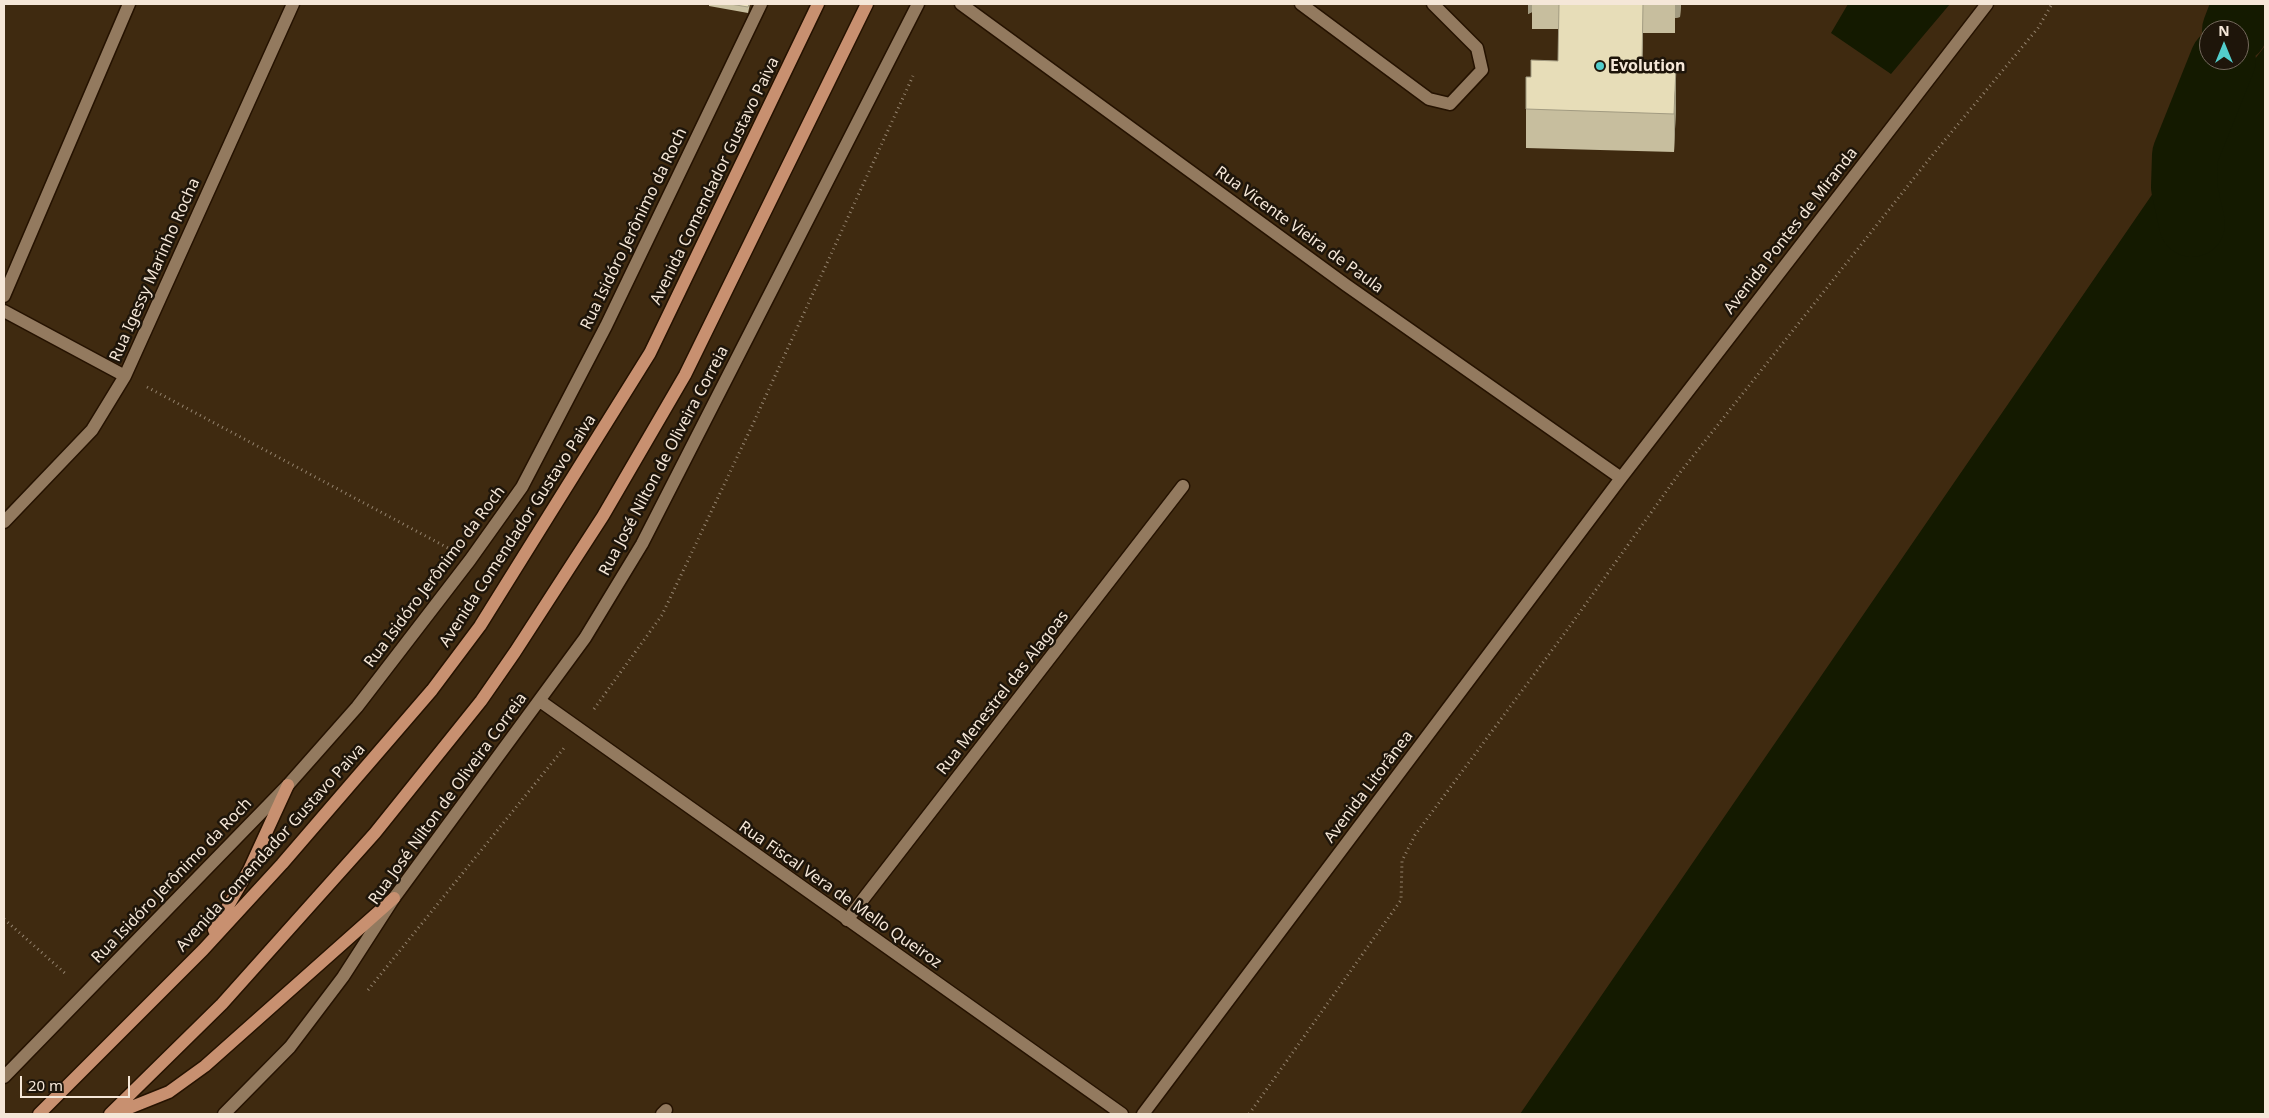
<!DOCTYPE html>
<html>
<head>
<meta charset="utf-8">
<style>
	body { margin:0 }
	#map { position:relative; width:2269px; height:1118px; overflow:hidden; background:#3f2a10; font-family:"Noto Sans",sans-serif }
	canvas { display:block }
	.frame { position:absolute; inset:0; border:5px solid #f5e7d8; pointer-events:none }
	.north { position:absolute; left:2199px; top:20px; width:50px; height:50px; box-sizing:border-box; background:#1e150a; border:1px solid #74695c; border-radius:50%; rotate:0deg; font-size:14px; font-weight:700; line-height:20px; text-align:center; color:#f5e7d8 }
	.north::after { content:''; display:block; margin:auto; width:18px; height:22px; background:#52cdcc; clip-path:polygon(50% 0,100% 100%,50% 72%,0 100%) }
	.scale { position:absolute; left:20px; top:1076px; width:110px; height:22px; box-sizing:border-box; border:2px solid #f5e7d8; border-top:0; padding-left:6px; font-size:15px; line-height:18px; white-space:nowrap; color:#f5e7d8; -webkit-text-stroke:4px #1e150a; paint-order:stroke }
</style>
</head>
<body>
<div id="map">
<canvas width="2269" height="1118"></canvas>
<div class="frame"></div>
<div class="north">N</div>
<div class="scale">20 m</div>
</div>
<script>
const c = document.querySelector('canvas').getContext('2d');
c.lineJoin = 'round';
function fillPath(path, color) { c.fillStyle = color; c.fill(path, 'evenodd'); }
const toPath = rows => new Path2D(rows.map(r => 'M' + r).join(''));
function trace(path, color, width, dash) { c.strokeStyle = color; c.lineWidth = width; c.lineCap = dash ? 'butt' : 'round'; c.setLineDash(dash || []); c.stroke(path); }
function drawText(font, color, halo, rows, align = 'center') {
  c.font = font + ' "Noto Sans",sans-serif'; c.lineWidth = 5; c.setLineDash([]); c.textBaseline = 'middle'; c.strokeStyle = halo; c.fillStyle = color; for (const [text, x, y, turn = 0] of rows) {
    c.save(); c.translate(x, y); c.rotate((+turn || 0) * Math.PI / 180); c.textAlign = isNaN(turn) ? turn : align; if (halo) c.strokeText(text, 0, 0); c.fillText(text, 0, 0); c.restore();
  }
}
fillPath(toPath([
	[1848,4,1950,4,1891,74,1831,33],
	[2265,46,2265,1114,1520,1114,2160,183]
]), '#141a00');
trace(toPath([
	[2235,30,2245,4],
	[2192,224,2184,187,2185,155,2223,60]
]), '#141a00', 66);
const service = toPath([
	[1301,4,1429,99,1450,104,1482,70,1477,48,1433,4]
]);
const minor = toPath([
	[4,296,129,4],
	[4,311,125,376],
	[4,522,92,430,125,376,293,4],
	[847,920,1183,486],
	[662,1114,666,1110]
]);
const tertiary = toPath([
	[961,4,1346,285,1621,478],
	[540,701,1122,1114],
	[4,1077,288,785,357,707,470,560,522,487,606,326,761,4],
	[224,1114,290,1047,343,977,394,898,585,638,642,544,918,4],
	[1143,1114,1621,478,1987,4]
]);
const primary = toPath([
	[214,930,249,870,288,785],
	[39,1114,203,950,282,864,432,690,480,626,650,353,818,4],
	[110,1114,222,1004,375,833,481,701,515,652,603,516,685,375,867,4],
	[114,1114,169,1092,205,1066,394,898]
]);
trace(service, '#251200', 15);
trace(minor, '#251200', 15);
trace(tertiary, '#251200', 15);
trace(primary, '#251200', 15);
trace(toPath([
	[147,387,448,548],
	[594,709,662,615,752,426,913,76],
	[4,919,67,975],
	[368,990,564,748],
	[1249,1114,1401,900,1402,861,1415,835,1570,626,1678,475,1930,158,2038,28,2052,4]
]), '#95846f', 3, [1, 4]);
trace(service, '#937a5f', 12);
trace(minor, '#937a5f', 12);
trace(tertiary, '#937a5f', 12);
trace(primary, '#c89070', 12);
fillPath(toPath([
	[709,4,750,4,748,13,709,6],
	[1528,4,1681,4,1680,17,1675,18,1675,33,1643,33,1642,64,1676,106,1674,152,1526,148,1526,77,1531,77,1558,61,1558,29,1532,29,1532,12,1528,14]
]), '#c7be9e');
fillPath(toPath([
	[1528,4,1532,4,1532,12,1528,14],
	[1675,4,1681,4,1680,17,1675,18],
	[1676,67,1676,106,1674,152,1674,114]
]), '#a29b81');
const building = toPath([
	[730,4,749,4,748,7,730,4],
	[1559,4,1643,4,1642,64,1676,67,1674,114,1526,109,1526,77,1531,77,1531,60,1558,61,1559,4]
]);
fillPath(building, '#e7ddb8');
trace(building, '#a29b81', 1);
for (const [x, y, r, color] of [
	[1600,66,5,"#52cdcc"]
]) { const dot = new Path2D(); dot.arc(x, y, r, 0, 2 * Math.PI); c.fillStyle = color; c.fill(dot); trace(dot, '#1e150a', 2); }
drawText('bold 16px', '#f5e7d8', '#1e150a', [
	["Evolution",1610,66]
], 'left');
drawText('16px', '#f5e7d8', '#1e150a', [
	["Avenida Comendador Gustavo Paiva",715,181,-64],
	["Rua Isidóro Jerônimo da Roch",634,229,-64],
	["Rua Vicente Vieira de Paula",1299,230,36],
	["Avenida Pontes de Miranda",1791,231,-52],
	["Rua Igessy Marinho Rocha",155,270,-66],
	["Rua José Nilton de Oliveira Correia",664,461,-62],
	["Avenida Comendador Gustavo Paiva",518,531,-57],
	["Rua Isidóro Jerônimo da Roch",435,577,-53],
	["Rua Menestrel das Alagoas",1003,693,-52],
	["Avenida Litorânea",1369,787,-53],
	["Rua José Nilton de Oliveira Correia",448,799,-54],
	["Avenida Comendador Gustavo Paiva",271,848,-48],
	["Rua Isidóro Jerônimo da Roch",172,881,-46],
	["Rua Fiscal Vera de Mello Queiroz",840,895,35]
]);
</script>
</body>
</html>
